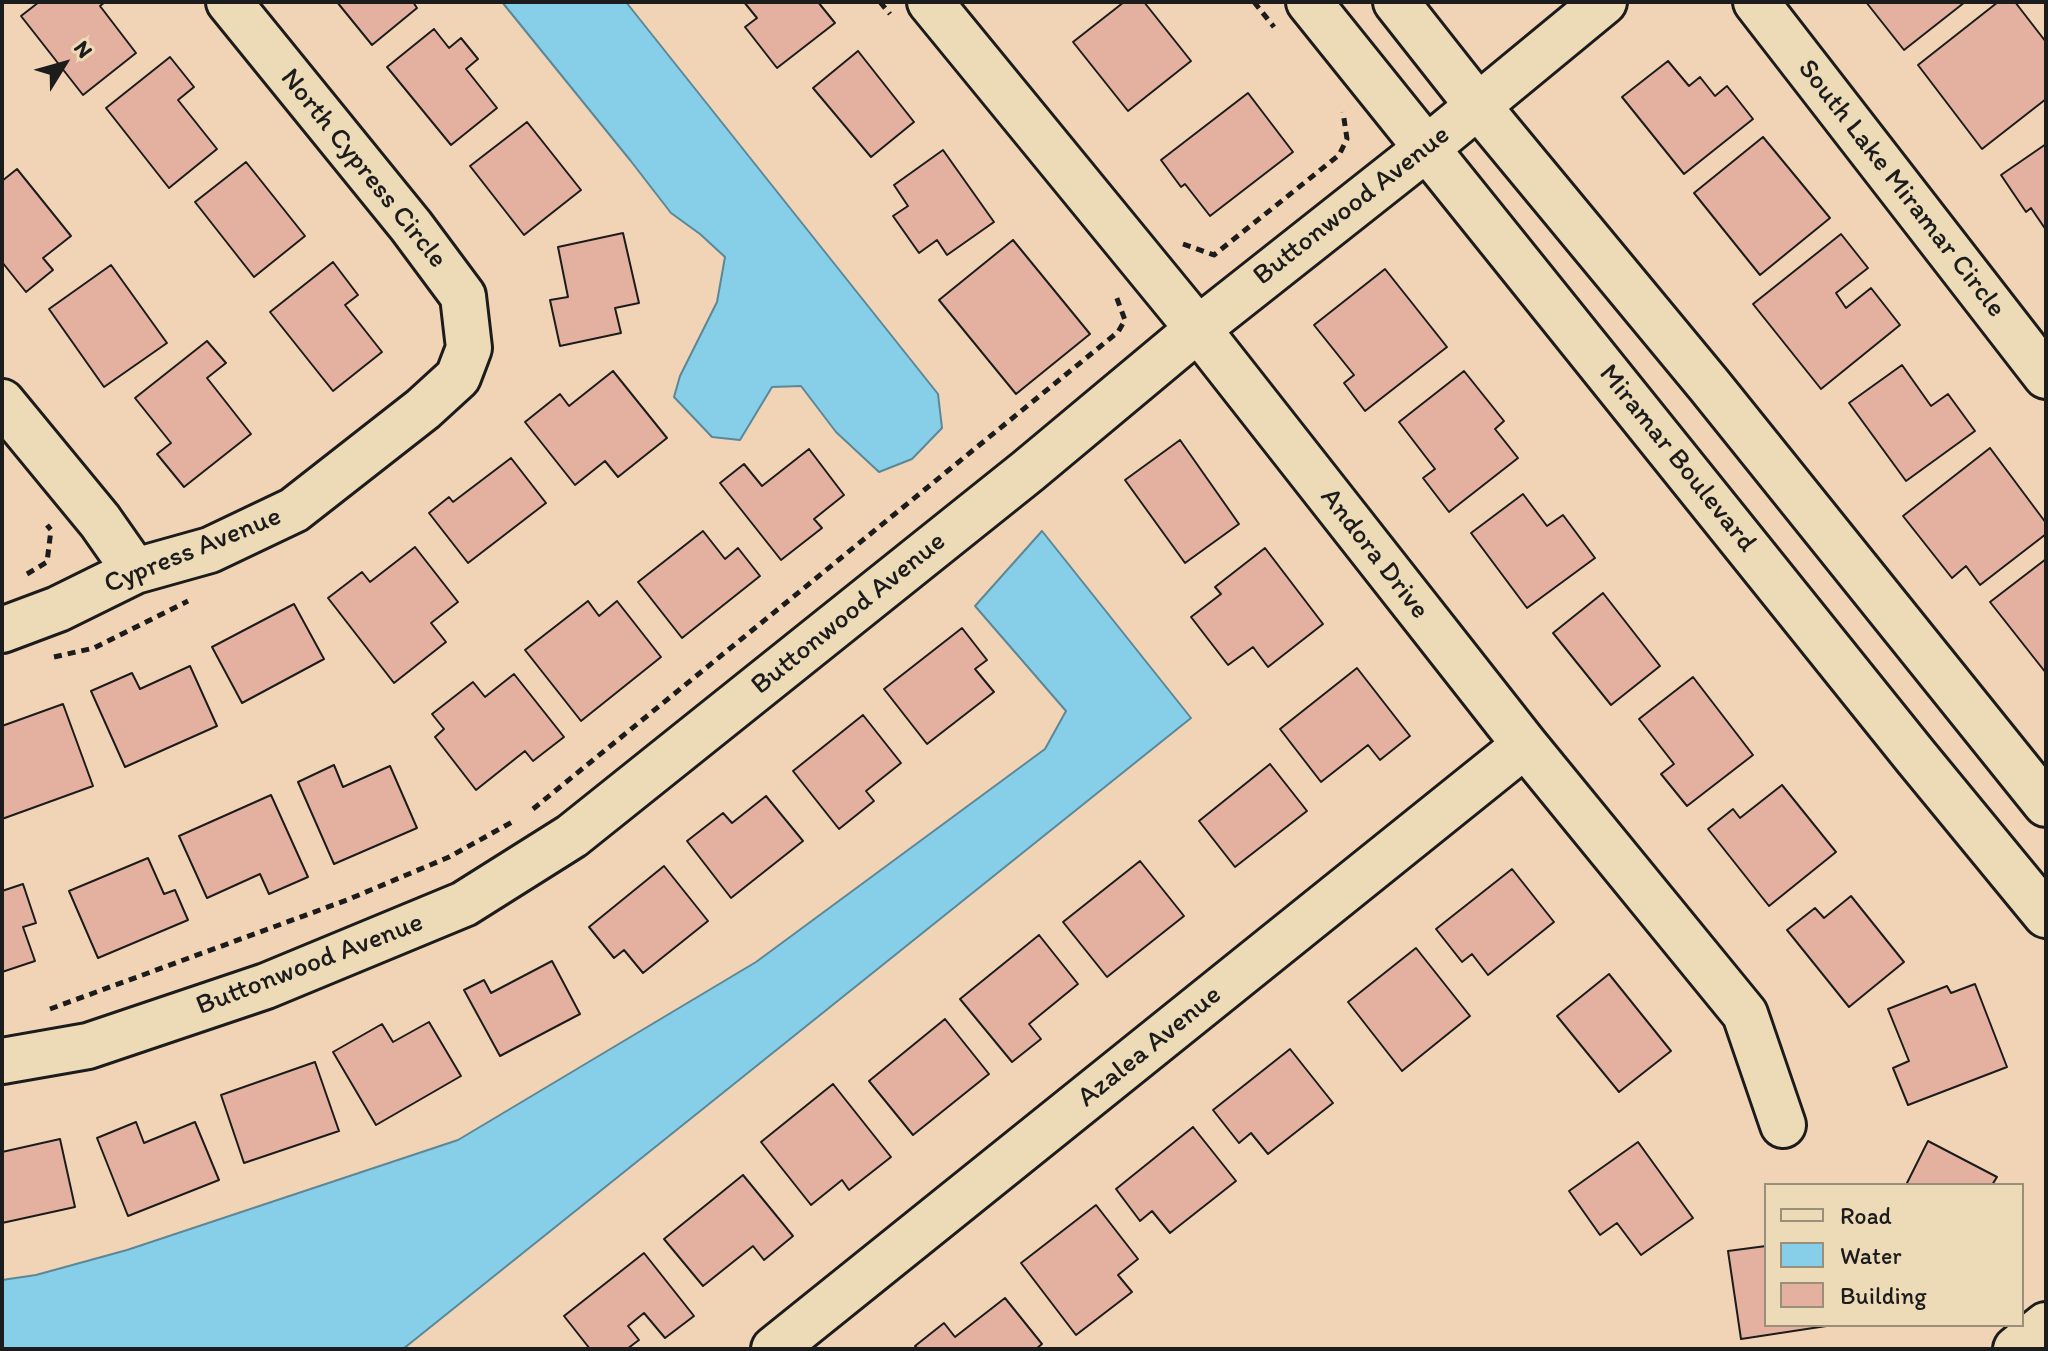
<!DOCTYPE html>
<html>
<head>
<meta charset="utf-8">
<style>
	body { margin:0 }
	#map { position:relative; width:2048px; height:1351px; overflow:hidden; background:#f1d4b6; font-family:Itim,sans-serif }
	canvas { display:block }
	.frame { position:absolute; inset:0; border:4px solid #1c1c1c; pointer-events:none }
	.legend { position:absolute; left:1764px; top:1183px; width:260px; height:144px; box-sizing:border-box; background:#eddbb8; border:2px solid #998f7a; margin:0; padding:10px 14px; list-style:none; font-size:24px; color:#1c1c1c }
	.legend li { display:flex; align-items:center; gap:16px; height:40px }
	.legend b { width:40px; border:2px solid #998f7a }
	.north { position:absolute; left:24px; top:24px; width:80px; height:80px; -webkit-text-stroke:6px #eddbb8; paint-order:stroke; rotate:53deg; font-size:22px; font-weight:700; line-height:32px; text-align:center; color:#1c1c1c }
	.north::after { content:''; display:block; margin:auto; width:28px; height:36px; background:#1c1c1c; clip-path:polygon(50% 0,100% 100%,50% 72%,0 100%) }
</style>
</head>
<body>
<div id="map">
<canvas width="2048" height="1351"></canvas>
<div class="frame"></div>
<ul class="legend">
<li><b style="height:10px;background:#eddbb8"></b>Road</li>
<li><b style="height:22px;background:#87cfe8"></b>Water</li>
<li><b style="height:22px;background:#e4b1a1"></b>Building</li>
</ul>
<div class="north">N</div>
</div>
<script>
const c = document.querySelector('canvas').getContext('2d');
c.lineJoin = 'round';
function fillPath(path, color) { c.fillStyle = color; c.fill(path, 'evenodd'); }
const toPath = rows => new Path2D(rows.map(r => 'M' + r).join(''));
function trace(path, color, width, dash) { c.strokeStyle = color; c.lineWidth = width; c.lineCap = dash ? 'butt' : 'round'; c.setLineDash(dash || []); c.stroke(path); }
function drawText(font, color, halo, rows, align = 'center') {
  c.font = font + ' Itim,sans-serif'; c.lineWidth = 7; c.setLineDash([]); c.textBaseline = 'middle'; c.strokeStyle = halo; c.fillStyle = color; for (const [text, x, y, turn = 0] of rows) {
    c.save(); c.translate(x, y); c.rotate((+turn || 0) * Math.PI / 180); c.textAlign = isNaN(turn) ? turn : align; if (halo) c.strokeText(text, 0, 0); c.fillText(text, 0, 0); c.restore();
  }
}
const water = toPath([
	[502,2,626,2,938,394,942,428,912,459,879,472,836,432,801,386,772,387,740,440,712,437,674,397,680,376,717,302,725,257,700,234,671,213,630,160,502,2],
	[1042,531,1191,718,403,1349,2,1349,2,1280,36,1275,127,1250,458,1140,756,962,1045,749,1066,711,975,606,1042,531]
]);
fillPath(water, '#87cfe8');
trace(water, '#5c8796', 2);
const building = toPath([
	[39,2,105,2,100,6,136,53,83,95,21,16,39,2],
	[337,2,413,2,417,8,372,45,337,2],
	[744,2,818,2,835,23,777,68,745,27,757,18,744,2],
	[1124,2,1144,2,1191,61,1128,111,1073,42,1124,2],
	[1866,2,1965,2,1904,50,1866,2],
	[1998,2,2015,2,2046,42,2046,99,1982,149,1918,65,1998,2],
	[434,29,449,48,461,38,478,59,466,69,497,108,451,145,387,67,434,29],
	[858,51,914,122,871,157,813,88,858,51],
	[170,57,194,87,178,100,217,149,169,188,106,108,170,57],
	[1668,61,1689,86,1700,77,1715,96,1727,86,1753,119,1684,174,1622,97,1668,61],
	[1248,93,1293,152,1210,216,1185,184,1181,187,1161,160,1248,93],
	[527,122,581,190,524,235,470,166,527,122],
	[1763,137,1830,218,1760,275,1694,193,1763,137],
	[2046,144,2046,230,2031,208,2026,212,2001,175,2046,144],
	[943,150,994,222,947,255,937,240,919,253,893,216,908,206,894,185,943,150],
	[246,162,305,236,254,277,195,202,246,162],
	[17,169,71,236,43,258,53,270,26,292,2,262,2,181,17,169],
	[623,233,639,303,615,308,621,333,560,346,550,300,568,297,558,247,623,233],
	[1841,234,1868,268,1836,293,1846,308,1871,288,1900,325,1821,389,1753,304,1841,234],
	[1013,240,1090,334,1016,394,939,300,1013,240],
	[333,262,358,295,345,305,382,352,333,391,270,312,333,262],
	[111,265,167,343,104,387,49,309,111,265],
	[1385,269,1447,347,1365,411,1344,383,1354,375,1314,325,1385,269],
	[207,341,226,363,207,378,251,434,184,487,157,454,171,443,135,398,207,341],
	[1902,365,1931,406,1948,394,1975,431,1906,481,1849,403,1902,365],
	[613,371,667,438,618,477,605,461,575,485,525,422,560,394,569,406,613,371],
	[1464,371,1504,421,1495,429,1518,458,1449,512,1423,478,1435,469,1399,422,1464,371],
	[1180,440,1239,524,1185,563,1125,480,1180,440],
	[1990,448,2046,523,2046,534,1980,585,1966,566,1952,578,1903,516,1990,448],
	[809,449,844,495,814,519,822,528,781,560,720,483,744,464,762,486,809,449],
	[511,458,546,503,468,563,429,513,449,497,453,502,511,458],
	[1523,494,1547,526,1563,515,1595,558,1527,608,1471,533,1523,494],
	[703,531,725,559,738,548,760,576,682,638,638,582,703,531],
	[415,547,458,602,431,623,446,642,394,683,328,598,362,572,370,582,415,547],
	[1265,548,1323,624,1268,667,1253,647,1228,665,1191,617,1221,594,1215,587,1265,548],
	[2046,559,2046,673,1990,602,2046,559],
	[1603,593,1660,666,1611,705,1553,633,1603,593],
	[588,601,599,616,617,601,661,657,581,721,525,650,588,601],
	[294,604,324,659,242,703,212,647,294,604],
	[962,628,987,660,975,669,994,692,927,744,884,689,962,628],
	[190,666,217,726,125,767,91,691,132,673,140,689,190,666],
	[1357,668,1410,736,1380,760,1368,745,1321,782,1280,729,1357,668],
	[514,674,564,737,533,761,525,751,476,790,435,737,444,729,432,714,473,682,485,697,514,674],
	[1693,677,1753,755,1687,806,1661,774,1674,764,1639,719,1693,677],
	[63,704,93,786,2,819,2,726,63,704],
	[863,715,901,763,866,791,874,801,839,829,793,771,863,715],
	[1270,764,1307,811,1235,867,1199,821,1270,764],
	[334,765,343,787,390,766,417,828,334,864,298,782,334,765],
	[1782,785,1836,852,1769,906,1708,829,1733,809,1740,818,1782,785],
	[271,795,308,877,269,894,260,874,207,898,179,836,271,795],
	[766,796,803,841,731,898,687,841,723,813,732,823,766,796],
	[148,858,164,894,175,890,188,920,98,958,69,891,148,858],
	[1140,861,1184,916,1107,977,1063,922,1140,861],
	[664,866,708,921,643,973,624,950,614,958,589,927,664,866],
	[1512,869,1554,922,1488,975,1472,954,1462,962,1436,929,1512,869],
	[23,884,36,923,23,927,35,961,2,972,2,891,23,884],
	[1851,896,1904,962,1849,1007,1787,930,1815,908,1824,918,1851,896],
	[1039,935,1078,984,1029,1024,1041,1039,1012,1062,960,999,1039,935],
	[1416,948,1470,1016,1402,1071,1348,1002,1416,948],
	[552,961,580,1014,500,1056,464,990,484,980,491,993,552,961],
	[1609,974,1671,1051,1619,1092,1557,1016,1609,974],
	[1975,984,2007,1067,1908,1105,1893,1068,1909,1061,1888,1009,1947,986,1951,993,1975,984],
	[945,1019,989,1074,913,1135,869,1081,945,1019],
	[429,1022,461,1076,376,1125,333,1052,382,1024,393,1042,429,1022],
	[1290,1049,1333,1103,1268,1154,1251,1133,1239,1143,1213,1110,1290,1049],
	[315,1062,339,1131,244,1163,221,1095,315,1062],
	[833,1084,891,1157,849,1190,842,1180,811,1205,761,1142,833,1084],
	[136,1122,144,1143,195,1122,219,1180,128,1216,97,1138,136,1122],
	[1193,1127,1236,1181,1170,1233,1152,1211,1140,1221,1116,1189,1193,1127],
	[60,1139,75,1207,2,1223,2,1152,60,1139],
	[1928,1141,1997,1177,1992,1185,1906,1185,1928,1141],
	[1638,1142,1693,1218,1641,1255,1617,1223,1600,1235,1569,1191,1638,1142],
	[743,1175,793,1236,764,1260,753,1246,703,1286,664,1239,743,1175],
	[1096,1205,1138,1259,1118,1275,1132,1292,1076,1335,1021,1263,1096,1205],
	[1766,1246,1766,1325,1833,1325,1741,1339,1728,1251,1766,1246],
	[644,1253,694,1316,665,1338,644,1313,628,1326,639,1340,627,1349,590,1349,564,1316,644,1253],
	[1005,1298,1042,1344,1036,1349,918,1349,915,1346,944,1323,955,1337,1005,1298]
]);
fillPath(building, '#e4b1a1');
trace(building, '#1c1c1c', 2);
const minor = toPath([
	[930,2,1198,329,1525,745,1745,1014,1783,1125],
	[1756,2,2046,376],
	[2,402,100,521,135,571],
	[2,630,58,609,135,571,210,550,294,510,423,409,458,377,466,356,469,348,463,296,411,226,229,2],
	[2,1061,88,1046,266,986,464,904,572,836,1028,471,1198,329,1427,148,1604,2],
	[774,1349,1525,745]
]);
const tertiary = toPath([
	[1309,2,1916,757,2046,915],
	[1396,2,1478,106,1709,385,2046,804]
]);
const secondary = toPath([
	[2016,1349,2046,1325]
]);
trace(minor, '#1c1c1c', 50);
trace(tertiary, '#1c1c1c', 50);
trace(secondary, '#1c1c1c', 50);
trace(toPath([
	[880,2,890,14],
	[1254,2,1274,27],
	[1183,244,1214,255,1339,155,1347,139,1343,112],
	[27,574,47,562,51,530,47,525],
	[54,657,94,648,188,601],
	[533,809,1118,332,1125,320,1116,296],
	[50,1009,347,900,449,857,514,821]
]), '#1c1c1c', 5, [8, 6]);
trace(minor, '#eddbb8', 44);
trace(tertiary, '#eddbb8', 44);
trace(secondary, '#eddbb8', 44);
drawText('28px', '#1c1c1c', '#eddbb8', [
	["North Cypress Circle",363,169,51],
	["South Lake Miramar Circle",1901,189,52],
	["Buttonwood Avenue",1352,206,-38],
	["Miramar Boulevard",1677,459,51],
	["Cypress Avenue",193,551,-22],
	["Andora Drive",1374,554,52],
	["Buttonwood Avenue",849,614,-39],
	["Buttonwood Avenue",310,965,-21],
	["Azalea Avenue",1150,1047,-39]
]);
</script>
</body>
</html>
